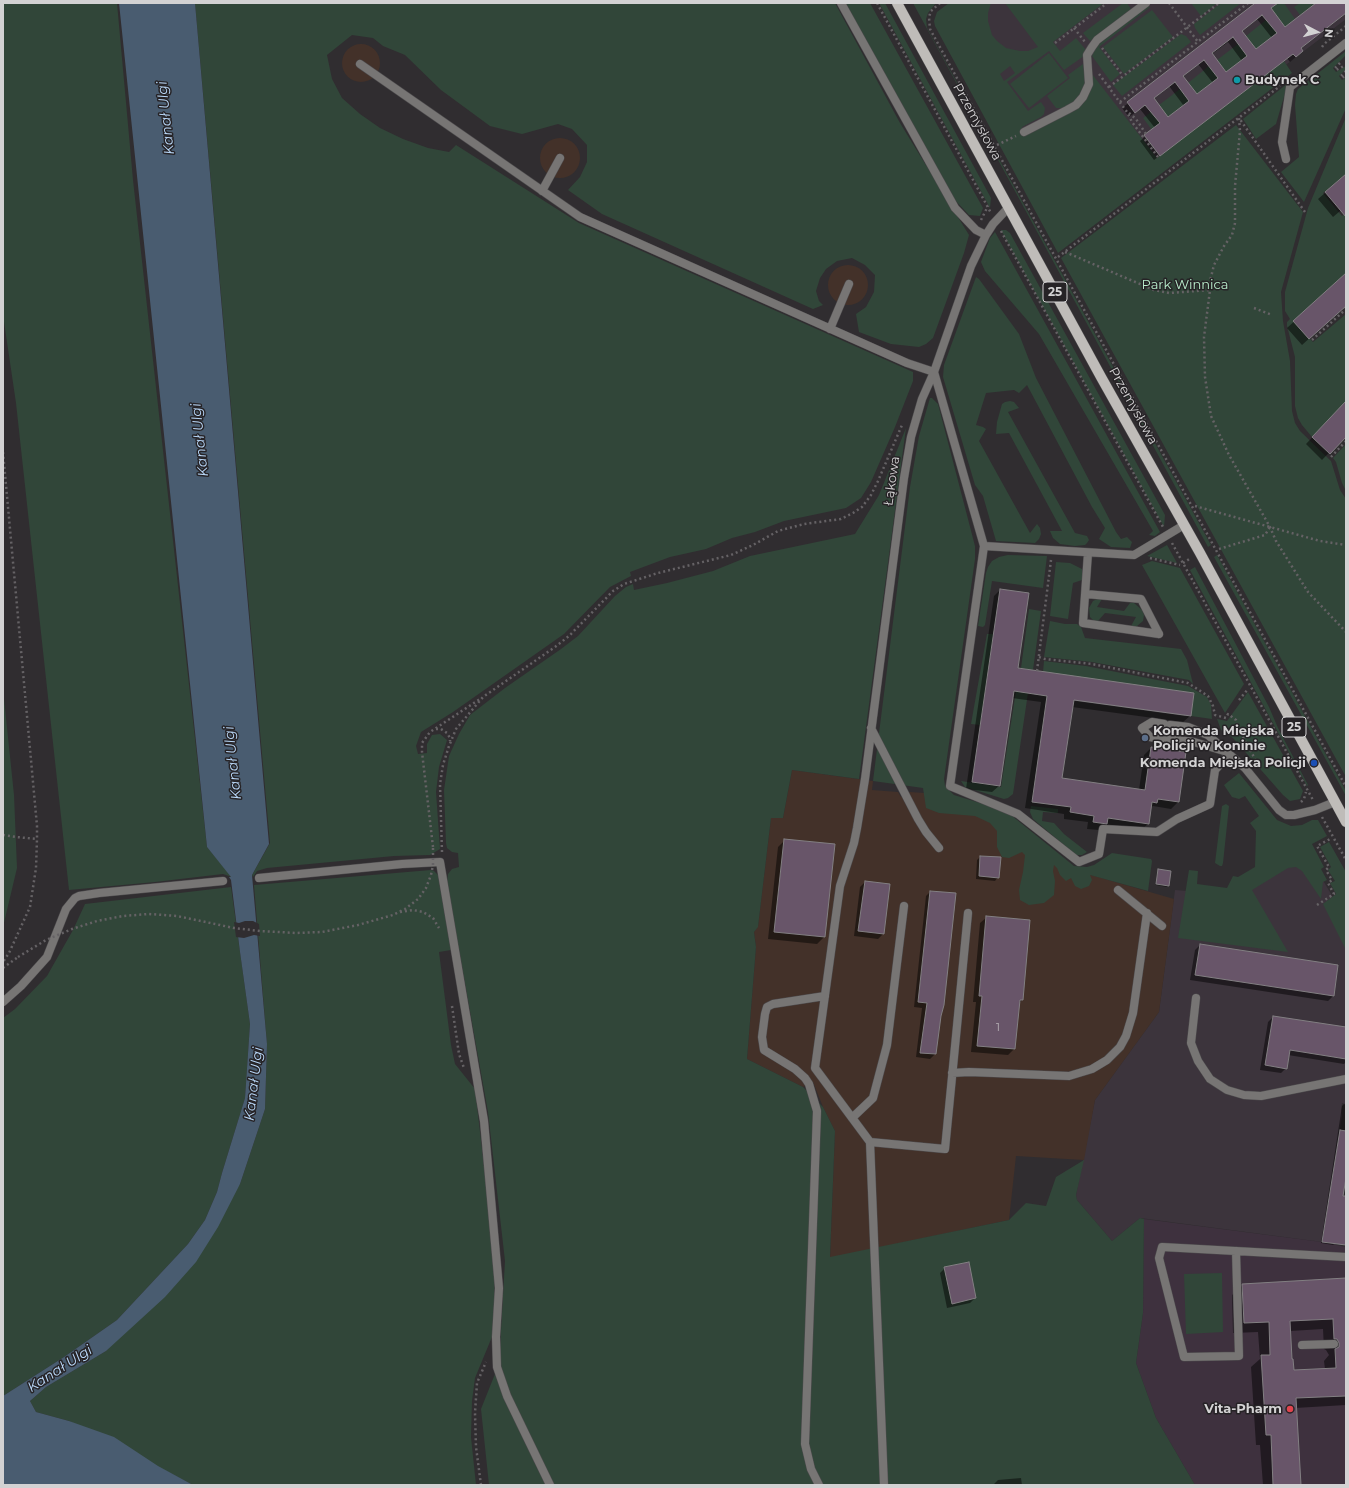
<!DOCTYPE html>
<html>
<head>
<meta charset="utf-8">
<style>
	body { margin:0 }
	#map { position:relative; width:1349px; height:1488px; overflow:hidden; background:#302d30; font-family:Montserrat,sans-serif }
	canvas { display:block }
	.frame { position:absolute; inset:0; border:4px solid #d3d2d3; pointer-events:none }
	.north { position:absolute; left:1297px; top:12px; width:40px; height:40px; -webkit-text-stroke:3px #262326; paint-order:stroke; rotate:96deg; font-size:11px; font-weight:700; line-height:16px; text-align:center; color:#d3d2d3 }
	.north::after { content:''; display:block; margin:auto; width:14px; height:18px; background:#d3d2d3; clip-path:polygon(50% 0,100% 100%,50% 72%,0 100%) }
</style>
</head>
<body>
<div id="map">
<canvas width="1349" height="1488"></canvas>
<div class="frame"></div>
<div class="north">N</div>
</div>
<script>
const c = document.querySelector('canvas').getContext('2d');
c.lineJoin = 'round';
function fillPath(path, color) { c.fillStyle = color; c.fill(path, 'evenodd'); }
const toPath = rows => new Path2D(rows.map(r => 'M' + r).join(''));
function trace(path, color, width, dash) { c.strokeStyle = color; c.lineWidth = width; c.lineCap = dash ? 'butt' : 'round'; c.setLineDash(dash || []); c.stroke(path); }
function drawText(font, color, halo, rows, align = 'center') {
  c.font = font + ' Montserrat,sans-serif'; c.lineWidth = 3; c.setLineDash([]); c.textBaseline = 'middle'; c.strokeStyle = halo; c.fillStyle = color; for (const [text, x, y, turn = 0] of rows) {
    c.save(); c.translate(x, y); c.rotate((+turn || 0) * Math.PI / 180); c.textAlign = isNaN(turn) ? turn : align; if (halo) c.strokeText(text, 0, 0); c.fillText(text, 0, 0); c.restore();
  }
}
fillPath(toPath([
	[965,3,1346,3,1346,19,1161,160,1025,135,957,9],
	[1303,847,1346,919,1346,1104,1342,1103,1341,1110,1342,1116,1322,1242,1140,1218,1112,1241,1077,1200,1076,1195,1095,1100,1159,1012,1175,890,1223,894]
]), '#3c343c');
fillPath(toPath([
	'342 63a19 19 0 1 1 38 0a19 19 0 1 1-38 0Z',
	'540 158a20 20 0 1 1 40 0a20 20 0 1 1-40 0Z',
	'828 285a20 20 0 1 1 40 0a20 20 0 1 1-40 0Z',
	[792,770,873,781,872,790,898,792,901,797,910,792,952,795,1074,870,1174,899,1159,1012,1095,1100,1084,1160,1016,1156,1009,1220,830,1258,835,1131,823,1107,813,1082,803,1087,747,1059,756,947,754,932,758,926,771,818,783,818]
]), '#433129');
fillPath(toPath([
	[1144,1219,1322,1242,1346,1247,1346,1485,1195,1485,1156,1418,1136,1363,1143,1313]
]), '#3e313e');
fillPath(toPath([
	[3,3,117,3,133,180,207,847,232,877,223,874,155,882,69,890,16,403,3,315],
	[195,3,835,3,900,123,969,235,964,253,933,338,926,344,919,347,891,344,859,332,856,314,866,307,874,292,875,275,865,265,852,258,837,261,826,269,820,278,816,291,819,301,823,305,813,309,602,214,568,190,580,177,587,162,587,145,572,129,558,124,522,134,490,126,441,90,405,55,383,46,373,38,352,35,327,55,332,79,342,98,360,114,380,128,403,139,428,148,449,152,456,145,579,223,913,372,913,381,895,427,871,482,861,498,846,508,784,521,755,532,732,538,706,549,670,557,630,572,631,576,610,587,564,634,453,712,421,732,416,746,418,754,427,753,427,744,432,735,440,734,447,740,439,767,436,792,440,849,430,855,394,856,267,868,257,871,253,877,252,875,270,843],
	[846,3,870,3,983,208,980,216,969,215,953,198,874,60],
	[879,3,885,3,991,198,990,208],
	[913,3,936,3,928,13,926,19,927,28,1211,545,1208,547],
	[949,3,991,3,988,13,988,21,992,35,997,41,1006,48,1020,51,1028,51,1038,47,1005,3,1104,3,1053,42,1060,51,1076,38,1086,50,1084,56,1064,70,1049,51,1007,82,1028,111,1041,102,1045,108,1044,114,1041,117,1022,127,1025,135,1087,97,1091,88,1092,74,1157,158,1284,61,1292,73,1058,253,935,26,934,21,937,12],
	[1010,66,1015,73,1004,81,1000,74],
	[1123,3,1127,3,1131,9,1090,41,1083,33],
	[1191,3,1217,3,1201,16],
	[1221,3,1241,3,1200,35,1195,28,1194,24],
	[1277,3,1284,3,1295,19,1285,27,1271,8],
	[1300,3,1316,3,1300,15,1294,7],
	[1148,6,1150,7,1099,47,1120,74,1111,82,1092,56,1094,51,1100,43],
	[1152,10,1173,37,1124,74,1103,47],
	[1266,20,1277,33,1256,49,1246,36],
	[1181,34,1186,36,1191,42,1122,96,1113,85],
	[1238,44,1247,56,1226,72,1217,60],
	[1346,51,1346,55,1333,68,1336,72,1346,66,1346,69,1339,76,1342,80,1346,77,1346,108,1304,202,1281,172,1299,157,1295,105,1296,94,1298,89],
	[1049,53,1068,78,1029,108,1010,84],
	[1083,64,1085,79,1085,86,1082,93,1075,101,1063,108,1056,108,1047,96,1070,78,1068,75],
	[1209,66,1218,78,1197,94,1188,83],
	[1288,83,1276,124,1256,139,1243,119],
	[1180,89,1189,101,1168,117,1159,105],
	[1151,112,1160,123,1152,130,1143,118],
	[1346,117,1346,174,1323,193,1342,216,1346,213,1346,273,1293,321,1313,342,1346,314,1346,401,1312,437,1302,425,1298,418,1295,406,1295,357,1287,326,1287,322,1290,319,1285,311,1285,292,1308,208],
	[1236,125,1303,212,1281,292,1283,321,1290,361,1292,411,1295,423,1300,431,1331,461,1340,490,1346,499,1346,777,1061,258],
	[1001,230,1006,230,1010,233,1165,515,1164,527],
	[995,232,1160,532,1155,536,1149,535,1153,531,1039,334,985,271,981,262,990,238],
	[976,277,979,279,1019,334,1036,378,1116,532,1121,539,1127,537,1132,542,1130,548,1111,547,1099,539,1105,528,1092,507,1027,385,1019,393,1014,390,986,393,976,425,983,427,986,429,979,441,1030,533,1037,524,1040,528,1041,534,1039,539,1035,543,996,541,983,496,975,485,943,377,944,365],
	[930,398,932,398,938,404,975,546,975,559,944,779,945,786,954,795,1006,811,1074,866,1087,867,1094,865,1112,853,1151,859,1152,861,1148,891,1090,875,1092,880,1089,886,1081,889,1075,886,1071,878,1066,881,1060,875,1057,868,1054,865,1053,871,1055,881,1054,895,1044,903,1029,905,1020,900,1019,890,1023,872,1025,855,1022,852,1009,858,1002,857,997,847,997,831,990,823,975,816,939,813,926,808,923,788,873,781,910,487,919,436],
	[1010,401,1014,402,1019,408,1008,412,1075,533,1087,536,1089,540,1087,543,1085,545,1075,546,1060,544,1053,538,1050,531,1062,531,1009,433,996,434,997,422,1002,404,1005,402],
	[906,428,859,779,792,770,783,818,771,818,758,927,754,932,756,947,747,1059,803,1087,823,1107,835,1131,830,1257,1009,1220,1026,1203,1046,1206,1056,1177,1084,1160,1076,1195,1077,1200,1112,1241,1140,1218,1144,1219,1143,1313,1136,1363,1156,1418,1195,1485,489,1485,481,1409,499,1364,505,1261,488,1112,447,882,448,874,452,869,459,867,458,853,452,852,447,848,446,843,444,790,449,756,459,734,470,715,505,688,561,649,578,636,615,596,626,587,633,584,634,590,667,583,713,571,750,556,855,534,879,495],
	[1346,444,1346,491,1342,483,1336,462,1333,458],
	[1167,545,1177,563,1147,556],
	[1008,555,1047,556,1043,588,992,581,985,625,983,627,978,626,986,573,988,567,992,561,999,557],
	[1217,555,1346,791,1346,796,1214,557],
	[1152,561,1180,568,1244,684,1225,713,1142,565],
	[1056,562,1070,563,1082,569,1082,580,1073,583,1068,619,1050,616],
	[1195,567,1269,707,1278,728,1308,785,1307,786,1190,570],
	[1097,599,1102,599,1097,607,1124,611,1130,603,1134,603,1142,610,1144,615,1143,621,1137,626,1131,626,1136,617,1105,613,1098,621,1094,621,1090,617,1089,608,1093,601],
	[1029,609,1041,611,1033,670,1021,668],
	[1050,621,1065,624,1077,624,1081,627,1085,638,1181,649,1187,660,1193,684,1189,680,1092,662,1044,657],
	[987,634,993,634,980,725,971,724],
	[1044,661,1086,666,1188,686,1207,697,1211,705,1212,719,1191,716,1194,693,1043,672],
	[3,689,14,795,17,868,3,927],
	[1016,691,1028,693,1013,794,1008,798,1004,799,965,787,961,781,1001,787],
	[1248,692,1303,791,1300,799,1290,801,1283,795,1233,738,1221,730,1217,719,1227,721],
	[1239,773,1277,820,1291,826,1302,825,1312,820,1318,820,1327,836,1312,844,1324,867,1321,869,1327,880,1323,882,1321,899,1302,871,1296,867,1288,868,1252,890,1288,952,1178,938,1189,870,1198,871,1197,884,1227,888,1233,876,1238,877,1255,867,1256,831,1250,823,1259,816,1245,796,1239,799,1232,797,1224,785],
	[1226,804,1229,806,1223,863,1222,866,1220,866,1215,863,1222,806],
	[1031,806,1058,809,1058,813,1043,812,1042,821,1054,823,1064,834,1087,852,1082,855,1076,855,1033,819,1030,812],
	[1329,842,1346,872,1346,950,1323,904,1336,894,1330,883,1335,881,1328,870,1331,867,1320,847],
	[431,870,434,871,438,875,451,950,439,952,451,1045,455,1064,475,1089,495,1260,494,1332,475,1378,472,1401,471,1437,476,1485,193,1485,69,1421,36,1412,30,1401,46,1387,106,1351,240,1184,265,1109,267,1044,254,885],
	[231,887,250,1024,245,1098,222,1173,217,1192,205,1220,188,1244,117,1320,64,1357,3,1396,3,1018,15,1009,47,976,73,930,85,904],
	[1222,1273,1223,1332,1186,1334,1184,1274]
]), '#314639');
fillPath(toPath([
	[119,3,195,3,269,844,252,875,267,1044,265,1109,240,1184,218,1227,196,1262,165,1297,106,1351,46,1387,30,1401,36,1412,69,1421,114,1437,158,1466,193,1485,3,1485,3,1396,64,1357,117,1320,188,1244,205,1220,217,1192,222,1173,245,1098,250,1024,240,952,231,880,229,877,231,877,207,847]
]), '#495c70');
fillPath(toPath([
	[245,921,253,921,259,924,260,936,254,935,244,938,236,937,234,922,239,923]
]), '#302d30');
fillPath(toPath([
	[1257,3,1277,3,1270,9,1285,29,1315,5,1315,3,1346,3,1346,13,1300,48,1302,51,1297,56,1290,62,1287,58,1154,160,1140,141,1155,128,1140,109,1129,117,1122,108],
	[1257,19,1272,38,1256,50,1241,32],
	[1228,42,1242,61,1226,73,1212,54],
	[1198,64,1213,83,1197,96,1182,77],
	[1169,86,1184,106,1168,118,1153,99],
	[1346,175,1346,206,1333,217,1318,199],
	[1346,274,1346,305,1302,345,1287,328],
	[1346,402,1346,435,1322,460,1306,444],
	[1000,590,1028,594,1017,669,1193,694,1190,716,1183,722,1072,707,1061,779,1139,790,1144,755,1151,748,1184,753,1178,802,1171,809,1153,806,1150,808,1148,824,1141,830,1104,825,1099,830,1087,829,1088,822,1064,819,1064,814,1025,808,1041,702,1012,698,999,786,992,792,966,789,994,596],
	[1069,698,1185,714,1185,716,1068,700],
	[785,840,824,937,817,944,768,939,778,847],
	[980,857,998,877,995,881,976,879,977,860],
	[1159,870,1168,885,1167,887,1156,885,1157,872],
	[865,882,883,934,878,939,854,936,860,887],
	[930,892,940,1016,935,1054,930,1059,916,1057,922,1008,914,1007,926,896],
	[987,917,1022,1000,1019,1003,1014,1049,1008,1055,971,1052,976,1002,973,1002,980,923],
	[1200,945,1337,966,1333,996,1328,1001,1190,980,1195,950],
	[1273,1017,1346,1028,1346,1062,1344,1064,1288,1055,1286,1068,1281,1073,1260,1070,1268,1022],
	[1344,1104,1346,1105,1346,1172,1335,1243,1333,1245,1321,1243,1342,1106],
	[945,1268,975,1298,970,1303,947,1308,940,1273],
	[1346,1279,1346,1405,1295,1408,1300,1485,1263,1485,1260,1445,1256,1445,1251,1367,1260,1359,1258,1332,1233,1333,1232,1295,1243,1285],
	[1323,1329,1324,1349,1326,1350,1329,1355,1324,1361,1325,1369,1293,1371,1291,1360,1290,1331],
	[1021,1478,1022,1485,993,1485,998,1480]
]), '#0007');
const building = toPath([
	[1253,3,1278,3,1271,8,1285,27,1316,3,1346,3,1346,13,1301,48,1303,51,1296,57,1293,54,1160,156,1144,135,1160,123,1145,105,1135,113,1127,102,1254,4,1253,3],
	[1262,15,1277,33,1256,49,1242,31,1262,15],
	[1233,37,1247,56,1226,72,1212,53,1233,37],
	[1204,60,1218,78,1197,94,1183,76,1204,60],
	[1175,82,1189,101,1168,117,1154,98,1175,82],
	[1346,174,1346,217,1325,192,1346,174],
	[1346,273,1346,306,1309,339,1293,321,1346,273],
	[1346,401,1346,437,1330,454,1312,437,1346,401],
	[1000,589,1029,593,1018,668,1194,693,1191,716,1074,700,1062,778,1145,790,1151,747,1186,752,1179,802,1158,799,1157,803,1152,802,1149,824,1108,818,1107,824,1093,822,1094,816,1070,812,1071,807,1032,802,1047,696,1014,691,1000,786,972,782,1000,589],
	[784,839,835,844,825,937,774,932,784,839],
	[980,856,1001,857,999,878,979,876,980,856],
	[1158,869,1171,871,1169,886,1156,884,1158,869],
	[865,881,890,884,884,934,858,931,865,881],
	[930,891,956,893,944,1005,941,1016,936,1054,920,1053,927,1003,918,1002,930,891],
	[986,916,1030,920,1023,1000,1020,1000,1015,1049,977,1046,982,996,979,996,986,916],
	[1200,944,1338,965,1334,996,1195,975,1200,944],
	[1273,1016,1346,1027,1346,1059,1290,1050,1287,1069,1265,1065,1273,1016],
	[1340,1130,1346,1131,1346,1178,1343,1196,1346,1196,1346,1245,1322,1242,1340,1130],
	[969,1262,976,1298,952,1304,944,1267,969,1262],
	[1346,1278,1346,1396,1296,1398,1301,1485,1273,1485,1271,1435,1266,1435,1261,1355,1270,1355,1269,1322,1244,1323,1242,1284,1346,1278],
	[1333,1319,1334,1339,1337,1339,1339,1343,1339,1347,1335,1349,1336,1368,1294,1370,1293,1359,1292,1359,1290,1321,1333,1319]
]);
fillPath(building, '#685569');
trace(building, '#827f82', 1);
const service = toPath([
	[841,3,955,208,976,230,986,235],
	[360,64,580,217,907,363,934,372,984,546,1134,555,1184,525],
	[1286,159,1282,142,1290,87,1346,43],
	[542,191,560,158],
	[830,329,849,284],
	[984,546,950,786,1018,814,1079,862,1099,854,1103,829,1157,832,1177,819,1210,804,1215,770,1229,754,1245,768,1279,810,1286,815,1294,815,1315,810,1335,802],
	[1088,553,1083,623,1159,634],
	[1086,594,1141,599,1159,634],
	[1170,725,1188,727,1208,735,1229,754],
	[871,728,918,819,926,832,939,848],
	[1161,739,1150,737,1142,728,1152,722,1164,724],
	[1168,739,1194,742,1224,751],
	[259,878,402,864,440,862,484,1121,499,1288,496,1337,497,1367,507,1396,550,1485],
	[1118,890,1162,926],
	[968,913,945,1149,870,1142,815,1068,840,886,854,843,857,828,865,779,904,478,911,437,922,399,934,372,971,266,986,235,993,224,1009,207],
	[1196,998,1191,1043,1198,1061,1210,1079,1227,1090,1244,1095,1261,1096,1346,1079],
	[3,1002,21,986,47,957,66,909,75,898,79,896,99,893,223,881],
	[952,1073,969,1072,1069,1076,1092,1069,1107,1060,1120,1047,1126,1036,1133,1013,1147,913],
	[852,1118,873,1098,887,1045,904,906],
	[870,1142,884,1485],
	[1236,1251,1239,1356,1184,1357,1159,1258,1162,1247,1346,1257],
	[1302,1345,1334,1344],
	[819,1485,811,1469,805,1444,817,1111,809,1084,805,1078,795,1069,764,1050,762,1037,765,1014,767,1007,773,1004,825,996]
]);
const pedestrian = toPath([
	[1024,132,1067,110,1076,105,1083,97,1089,84,1087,55,1092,47,1097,40,1146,3]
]);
const primary = toPath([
	[897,3,1101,377,1200,553,1346,822]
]);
trace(service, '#4d4b4d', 9);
trace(pedestrian, '#4d4b4d', 9);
trace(primary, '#4d4b4d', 11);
trace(toPath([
	[877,3,991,213],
	[940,3,931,11,929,17,930,29,1346,787],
	[1169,3,1198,42],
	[1074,28,1085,42],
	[1326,29,1332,37],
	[1055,43,1107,3],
	[1322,47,1324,44,1346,26],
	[1102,48,1123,76],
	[1340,63,1335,68,1336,70,1346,65],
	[1346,71,1341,76,1342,78,1346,75],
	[1099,74,1127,112,1132,122,1158,157],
	[1109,87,1219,3],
	[1120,102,1248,3],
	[1129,113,1136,119,1146,134],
	[997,145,1016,136],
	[1305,212,1239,118,1240,131,1235,186,1235,223,1232,235,1224,246,1214,265,1210,281,1210,290,1204,337,1205,377,1211,416,1229,455,1270,527,1276,541,1308,592,1346,632],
	[981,220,988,206],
	[1001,231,1163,527],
	[1065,252,1154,290,1169,293,1210,290],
	[1058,257,1280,86],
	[1254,308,1272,315],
	[1312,340,1346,309],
	[3,452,37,826,37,839,36,868,30,907,9,953,3,962],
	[1331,457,1346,441],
	[1195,506,1270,527],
	[1172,543,1313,800],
	[1219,549,1265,535,1270,527,1320,541,1346,545],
	[1150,558,1180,565],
	[1183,563,1191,558],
	[1039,657,1045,659,1092,664,1188,683,1208,696,1213,706,1215,715,1226,718,1228,714,1236,720,1238,728,1260,768],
	[1037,671,1051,560],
	[1239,700,1248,689],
	[436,729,441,729,447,733,450,738,450,741],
	[1301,802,1304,799,1306,792],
	[1322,817,1346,860],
	[3,835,16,837,37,839],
	[433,847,422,752,422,743,430,732,480,699],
	[442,852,440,784,443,765,449,746,456,729,483,697,555,647,569,636,613,591,624,584,658,573,731,555,753,545,778,531,804,524,841,519,853,513,862,507,871,495,878,481,902,425],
	[1317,905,1334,894,1328,883,1332,880,1326,870,1329,867,1317,846,1330,839],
	[400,912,413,910,423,912,433,918,439,928],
	[3,968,18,957],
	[452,1006,459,1054,464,1068],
	[481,1485,476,1447,475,1413,477,1383,486,1362]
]), '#656265', 2.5, [2, 3]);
trace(service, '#777574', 8);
trace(pedestrian, '#777574', 8);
trace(primary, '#bfbcb9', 10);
trace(toPath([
	[18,957,46,940,72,929,97,921,123,916,149,914,177,916,234,928,260,931,296,933,322,932,358,925,393,915,405,909,418,899,426,888,431,875,433,865,433,847]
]), '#656265', 2.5, [2, 3]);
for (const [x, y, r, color] of [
	[1237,80,4,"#0f9aa8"],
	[1145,738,4,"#5c6f8a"],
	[1314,763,4,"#1a4fb4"],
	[1290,1409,4,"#e0444e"]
]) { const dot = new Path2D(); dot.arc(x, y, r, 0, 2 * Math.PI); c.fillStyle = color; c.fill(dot); trace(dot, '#262326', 1.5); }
drawText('11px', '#b8b3b8', null, [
	["1",998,1028]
]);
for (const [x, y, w] of [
	[1055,292,24],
	[1294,727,24]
]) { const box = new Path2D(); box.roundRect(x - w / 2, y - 10, w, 20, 3); c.fillStyle = '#262326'; c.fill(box); trace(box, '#d3d2d3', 1); }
drawText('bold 12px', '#d3d2d3', null, [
	["25",1055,292],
	["25",1294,727]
]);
drawText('bold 13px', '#d3d2d3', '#262326', [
	["Budynek C",1245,80],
	["Komenda Miejska",1153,731],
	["Policji w Koninie",1153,746],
	["Komenda Miejska Policji",1306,763,"right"],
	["Vita-Pharm",1282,1409,"right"]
], 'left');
drawText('13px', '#d3d2d3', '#262326', [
	["Przemysłowa",977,122,61],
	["Przemysłowa",1133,406,61],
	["Łąkowa",892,481,-82]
]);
drawText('13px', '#b9eecc', '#262326', [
	["Park Winnica",1185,285]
]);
drawText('italic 14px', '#b9d8f9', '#262326', [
	["Kanał Ulgi",166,118,-96],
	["Kanał Ulgi",200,440,-96],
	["Kanał Ulgi",233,763,-96],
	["Kanał Ulgi",254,1084,-83],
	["Kanał Ulgi",60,1369,-33]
]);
</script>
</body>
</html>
